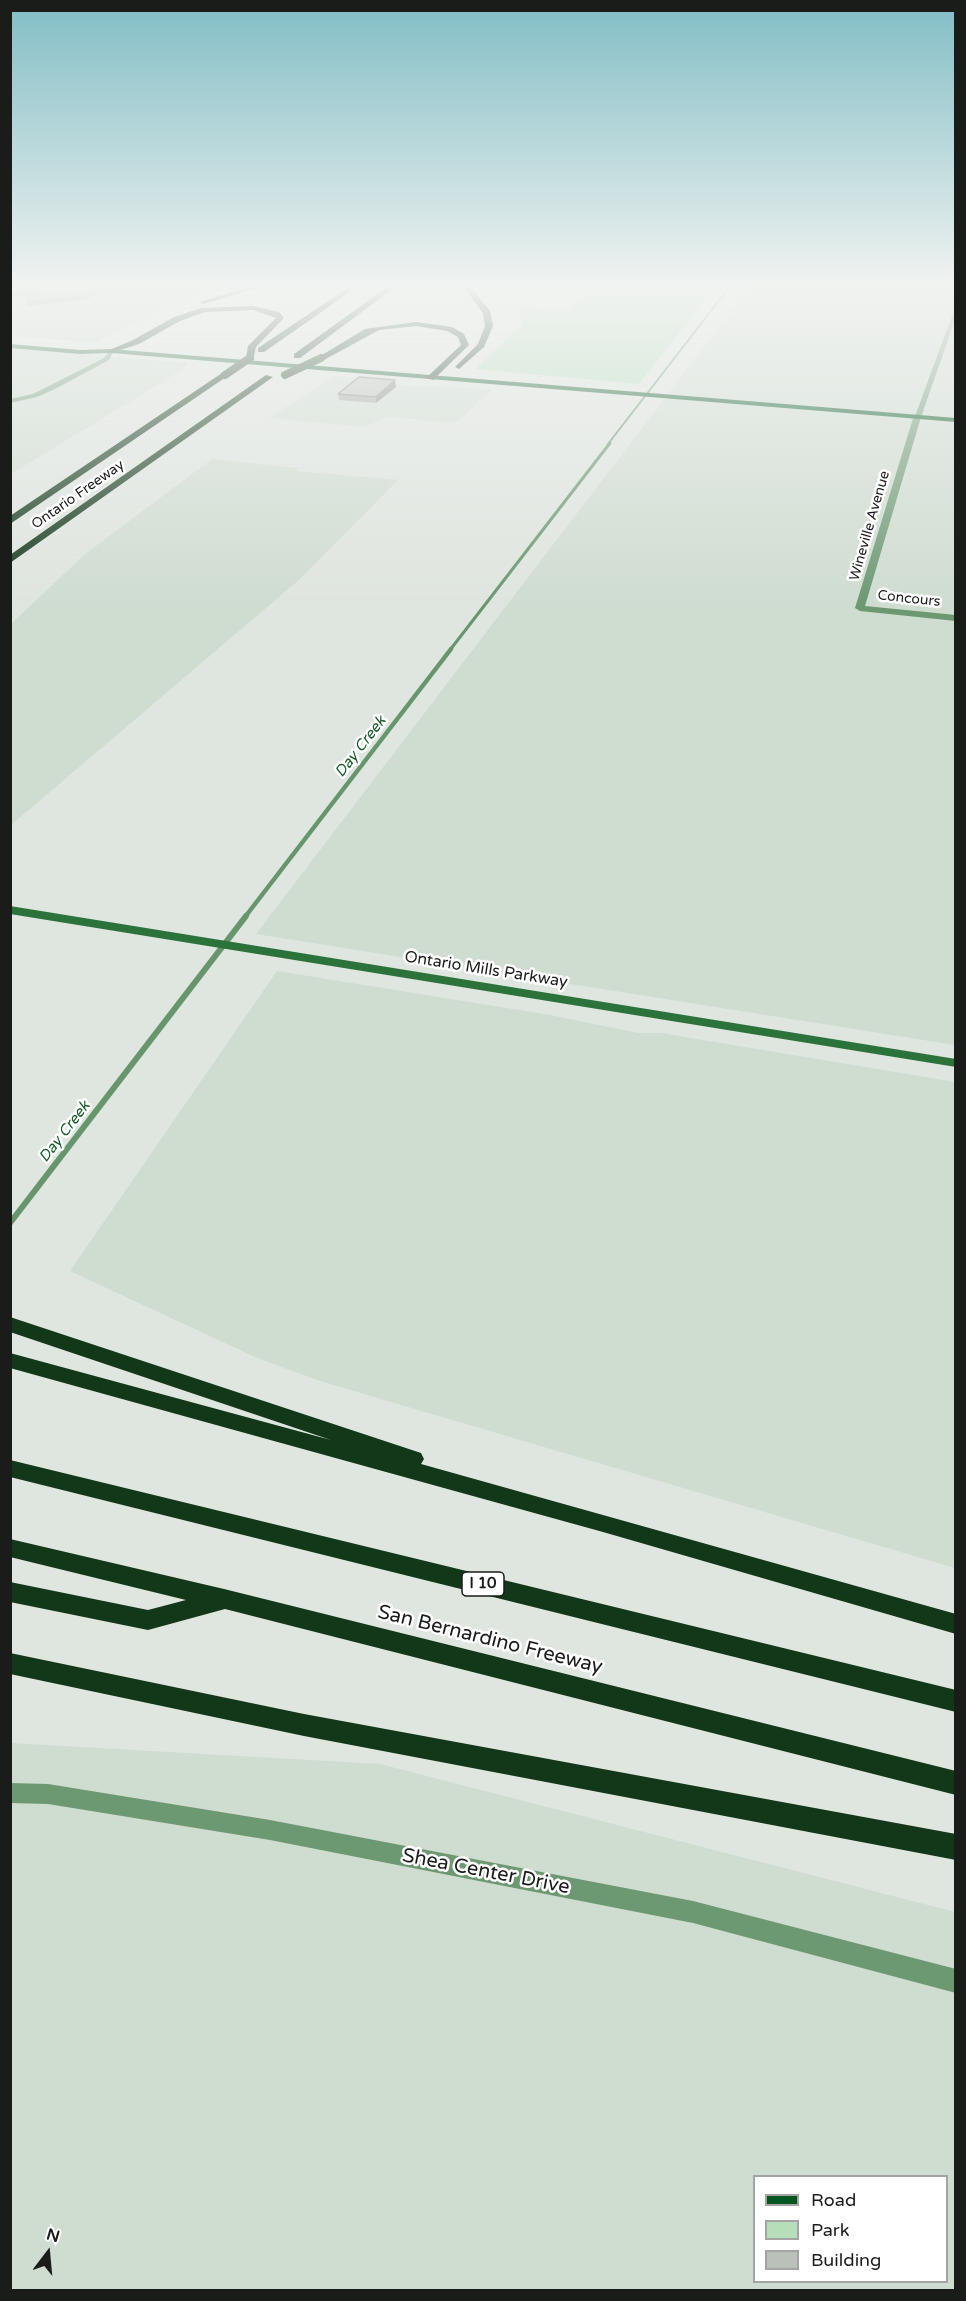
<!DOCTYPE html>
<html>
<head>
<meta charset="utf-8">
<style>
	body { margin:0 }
	#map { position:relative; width:966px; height:2301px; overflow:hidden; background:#dfe5df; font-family:"Varela Round",sans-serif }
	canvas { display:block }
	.frame { position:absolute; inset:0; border:12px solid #1a1c1a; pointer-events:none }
	.legend { position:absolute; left:753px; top:2175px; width:195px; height:108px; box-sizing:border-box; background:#fff; border:2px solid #a3a4a3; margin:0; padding:8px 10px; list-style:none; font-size:18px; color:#1a1c1a }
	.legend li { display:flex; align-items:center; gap:12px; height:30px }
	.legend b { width:30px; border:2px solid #a3a4a3 }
	.north { position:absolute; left:18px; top:2223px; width:60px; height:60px; -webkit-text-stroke:4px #fff; paint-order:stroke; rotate:16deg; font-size:16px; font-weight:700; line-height:24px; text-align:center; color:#1a1c1a }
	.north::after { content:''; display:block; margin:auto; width:21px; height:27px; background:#1a1c1a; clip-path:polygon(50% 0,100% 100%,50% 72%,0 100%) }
</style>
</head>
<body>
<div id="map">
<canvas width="966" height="2301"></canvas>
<div class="frame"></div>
<ul class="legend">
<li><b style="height:8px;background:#02551e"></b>Road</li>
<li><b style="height:16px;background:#b5deb9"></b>Park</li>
<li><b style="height:16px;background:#bbc0bb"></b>Building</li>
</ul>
<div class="north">N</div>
</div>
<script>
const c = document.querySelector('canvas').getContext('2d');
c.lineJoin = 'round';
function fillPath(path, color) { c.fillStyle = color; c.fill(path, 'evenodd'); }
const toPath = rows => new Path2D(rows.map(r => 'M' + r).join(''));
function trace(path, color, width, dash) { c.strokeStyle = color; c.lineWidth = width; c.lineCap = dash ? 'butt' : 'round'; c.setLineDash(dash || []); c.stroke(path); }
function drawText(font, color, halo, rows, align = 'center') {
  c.font = font + ' "Varela Round",sans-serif'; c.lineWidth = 5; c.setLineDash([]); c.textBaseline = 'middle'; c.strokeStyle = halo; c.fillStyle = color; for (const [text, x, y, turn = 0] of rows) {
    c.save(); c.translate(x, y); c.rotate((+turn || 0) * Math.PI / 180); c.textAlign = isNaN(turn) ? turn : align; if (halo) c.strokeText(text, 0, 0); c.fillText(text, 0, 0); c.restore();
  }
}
fillPath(toPath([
	[10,285,227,285,123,328,96,343,11,336],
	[751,285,955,285,955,1045,256,934],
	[11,348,188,363,182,370,11,474],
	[335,376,405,386,493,389,459,421,444,422,388,417,364,427,269,418],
	[212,459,298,468,296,471,398,480,300,579,11,825,11,624,85,554],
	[277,971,550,1015,638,1033,660,1033,955,1082,955,1568,320,1381,255,1357,70,1271],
	[10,1743,380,1764,955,1912,955,2290,11,2290],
	[754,2176,946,2176,946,2282,754,2282]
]), '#cfdcd0');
fillPath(toPath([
	[595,285,717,285,639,384,475,369,523,324,517,306,569,310]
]), '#b5deb9');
trace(toPath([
	[608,444,731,285]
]), '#67966d', 2);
trace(toPath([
	[450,650,610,443]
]), '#67966d', 3);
trace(toPath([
	[245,917,451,649]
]), '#67966d', 4.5);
trace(toPath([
	[10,1223,246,916]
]), '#67966d', 6);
fillPath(toPath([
	[914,415,921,417,865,606,956,615,956,621,860,611,855,608,914,415],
	[10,1783,48,1784,270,1820,693,1901,956,1969,956,1993,693,1923,270,1840,48,1804,10,1803,10,1783]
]), '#6c9872');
fillPath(toPath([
	[956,305,956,317,921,417,914,419,956,305],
	[111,349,114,351,109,360,57,388,37,397,10,403,10,399,33,394,104,358,111,349]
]), '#6c9872');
fillPath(toPath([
	[10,906,956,1059,956,1067,10,914,10,906]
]), '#2c733b');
fillPath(toPath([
	[10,344,80,350,111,349,956,418,956,422,111,353,80,354,10,348,10,344]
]), '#02551e');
fillPath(toPath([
	[256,285,268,285,203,304,199,302,256,285],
	[352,285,360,285,264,352,258,352,258,348,352,285],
	[390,285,398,285,300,358,294,358,294,354,390,285],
	[462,285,469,285,490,311,493,326,484,347,459,369,455,367,478,344,485,326,483,313,462,285],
	[253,306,279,312,284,318,256,347,253,360,246,358,248,346,276,318,253,310,205,312,180,321,139,344,111,353,107,351,133,340,174,317,201,308,253,306],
	[416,322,452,327,464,334,469,345,433,380,426,378,461,345,458,337,447,331,416,326,379,330,324,360,317,358,365,329,416,322],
	[222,373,229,375,10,524,10,516,222,373],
	[266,375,273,377,10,563,10,555,266,375],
	[10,1317,421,1453,424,1459,421,1464,956,1614,956,1634,603,1532,10,1368,10,1353,331,1440,10,1332,10,1317],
	[10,1460,956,1690,956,1712,10,1477,10,1460],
	[10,1539,224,1589,956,1771,956,1795,225,1609,148,1630,10,1602,10,1582,148,1610,186,1600,10,1557,10,1539],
	[10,1653,304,1714,956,1834,956,1860,304,1736,10,1674,10,1653]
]), '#123719');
trace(toPath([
	[225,375,250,358],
	[285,375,321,358]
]), '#123719', 8);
fillPath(toPath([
	[10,285,112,285,87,299,27,306,26,300,31,297,10,296],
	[396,387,376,403,339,400,338,394]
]), '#a1a5a1');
fillPath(toPath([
	[105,285,112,285,87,299,27,306,27,302],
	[395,380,396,387,376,403,376,397]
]), '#838683');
const building = toPath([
	[10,285,105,285,86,295,27,302,26,300,38,294,10,292,10,285],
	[359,377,395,380,376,397,338,394,359,377]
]);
fillPath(building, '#bbc0bb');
trace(building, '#838683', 1.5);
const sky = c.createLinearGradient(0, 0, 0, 607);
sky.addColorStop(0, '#81bdc5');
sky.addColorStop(0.47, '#f1f3f1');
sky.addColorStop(1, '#f1f3f100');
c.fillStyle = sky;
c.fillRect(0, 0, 966, 607);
drawText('14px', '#1a1c1a', '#fff', [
	["Ontario Freeway",78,495,-35],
	["Wineville Avenue",870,526,-74],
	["Concours",909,599,6]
]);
drawText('italic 15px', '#155c27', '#fff', [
	["Day Creek",361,747,-52],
	["Day Creek",65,1132,-52]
]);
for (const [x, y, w] of [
	[483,1584,42]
]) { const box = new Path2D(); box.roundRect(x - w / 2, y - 12, w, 24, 4.5); c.fillStyle = '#fff'; c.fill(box); trace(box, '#1a1c1a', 1.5); }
drawText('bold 15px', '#1a1c1a', null, [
	["I 10",483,1584]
]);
drawText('16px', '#1a1c1a', '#fff', [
	["Ontario Mills Parkway",486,970,9]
]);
drawText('20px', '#1a1c1a', '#fff', [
	["San Bernardino Freeway",490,1640,14],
	["Shea Center Drive",486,1872,11]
]);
</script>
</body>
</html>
